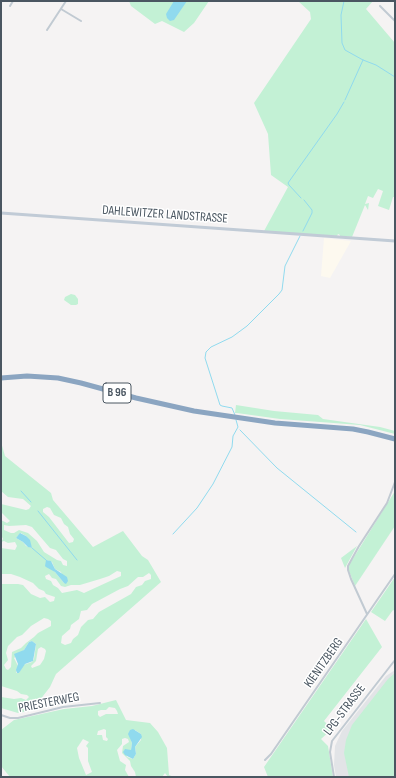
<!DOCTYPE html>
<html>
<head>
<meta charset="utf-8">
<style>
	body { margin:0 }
	#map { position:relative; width:396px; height:778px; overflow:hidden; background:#f5f3f3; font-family:"Sofia Sans Condensed",sans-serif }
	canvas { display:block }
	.frame { position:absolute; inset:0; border:2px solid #4a5661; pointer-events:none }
</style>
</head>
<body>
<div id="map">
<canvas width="396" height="778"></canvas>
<div class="frame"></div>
</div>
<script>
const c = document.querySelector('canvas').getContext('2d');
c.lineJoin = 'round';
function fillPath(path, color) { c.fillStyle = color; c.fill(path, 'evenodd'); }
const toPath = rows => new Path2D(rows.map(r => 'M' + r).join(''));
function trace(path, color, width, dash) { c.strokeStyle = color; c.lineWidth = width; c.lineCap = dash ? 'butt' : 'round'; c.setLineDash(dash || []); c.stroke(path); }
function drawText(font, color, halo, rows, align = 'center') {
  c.font = font + ' "Sofia Sans Condensed",sans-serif'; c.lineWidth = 3; c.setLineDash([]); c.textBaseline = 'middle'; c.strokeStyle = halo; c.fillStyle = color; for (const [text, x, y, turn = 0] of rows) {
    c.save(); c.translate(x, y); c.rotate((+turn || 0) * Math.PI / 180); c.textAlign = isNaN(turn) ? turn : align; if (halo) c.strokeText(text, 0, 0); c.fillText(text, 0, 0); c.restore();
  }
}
fillPath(toPath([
	[324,238,351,241,330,278,321,276]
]), '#fdf9ef');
fillPath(toPath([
	[395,670,395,777,336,777,334,765,335,746,342,731,386,676]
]), '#e2e4e7');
fillPath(toPath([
	[129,1,209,1,194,23,184,32,162,21,155,24,131,6],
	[298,1,373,1,366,9,395,43,395,197,393,197,389,210,378,206,383,191,378,189,373,198,368,196,365,204,369,203,368,210,365,205,352,237,340,236,340,235,338,234,337,236,264,231,288,187,271,175,268,134,254,103,311,19,310,12],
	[71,294,75,295,78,299,78,304,76,305,71,305,64,300,65,297],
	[236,405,274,411,318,415,323,419,380,427,395,431,395,434,360,425,280,419,237,413,235,413],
	[1,442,5,456,51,493,53,500,93,547,123,531,142,556,148,560,161,582,56,674,50,687,43,696,35,710,18,713,1,708,1,697,14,699,21,698,26,700,29,697,27,695,21,694,17,691,1,686,2,676,1,675,1,584,18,584,23,585,31,594,40,598,45,597,50,602,54,601,55,597,46,594,44,591,39,589,33,583,20,577,11,574,1,574,1,548,15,550,17,546,15,542,8,543,4,541,1,542,3,539,2,537,1,539,1,520,7,523,10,521,1,512,1,504,26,510,29,509,31,506,23,499,8,497,1,491],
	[47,507,50,508,54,515,61,518,64,524,68,527,70,534,74,539,73,542,69,543,49,517,43,512,43,509],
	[4,525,9,526,26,525,32,527,50,548,56,550,63,559,67,561,67,566,63,565,61,561,57,560,44,552,37,541,28,533,19,530,14,533,11,533,4,530],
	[21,533,26,536,32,548,26,546,23,542,16,538],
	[47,560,52,562,55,569,61,572,64,583,55,572,53,570],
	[117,571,121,572,121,576,84,593,77,590,62,593,58,588,53,585,51,581,46,579,45,576,49,574,52,578,56,579,61,586,65,587,71,585,80,585,100,579,109,576],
	[149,573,151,575,151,579,145,581,142,585,136,587,131,594,99,612,93,619,88,620,81,627,78,635,73,639,71,643,65,645,61,643,62,636,70,629,71,625,79,619,81,611,87,610,92,604,120,589,128,586,138,577,143,577],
	[44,618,48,619,51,621,51,626,38,633,34,637,26,643,21,648,12,652,11,667,8,670,6,669,4,665,8,660,6,653,8,646,17,637,22,635,31,626],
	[32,641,36,644,34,659,32,662,23,665,19,673,16,673,18,666,14,658,24,650,29,642],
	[41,647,45,649,46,651,44,659,40,665,32,668,31,666,36,661,38,649],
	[395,491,395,526,355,586,349,571,349,565],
	[357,546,345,568,341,558],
	[395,577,395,611,393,610,385,621,371,612],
	[366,619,382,647,324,721,332,729,321,739,328,746,333,777,268,777,264,767],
	[395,673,395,777,349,777,344,753,346,740,352,725,388,679],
	[116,700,126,720,150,723,158,732,167,748,169,775,174,777,168,777,165,773,162,777,136,777,135,772,131,766,130,761,122,753,123,746,129,742,128,739,125,738,122,739,122,744,117,750,120,761,126,765,125,770,129,777,10,777,1,766,1,730,14,720,64,709,92,706],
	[109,707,115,708,117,711,118,714,106,714,100,717,98,715,98,711,101,710,106,710],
	[104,729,106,730,106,737,108,739,107,741,103,740,102,735,97,735,98,731],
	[135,730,141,734,141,740,135,747,136,754,133,759,127,757,124,750,131,750,132,743,130,737],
	[83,739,89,742,86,746,88,748,88,761,92,772,86,775,79,758,77,748]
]), '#c3f1d5');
fillPath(toPath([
	[174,1,187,1,174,20,170,21,167,18,166,14],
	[20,533,26,536,30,540,32,548,28,547,23,542,16,538],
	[46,560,51,561,55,569,67,577,68,581,66,584,64,583,55,572,46,567,45,566],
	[32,641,36,644,33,661,25,664,19,673,17,673,16,670,18,664,14,654,24,650,29,642],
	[133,729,141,734,142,737,135,747,136,754,133,759,125,755,123,752,125,749,131,750,132,743,128,734,130,730]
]), '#90daee');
trace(toPath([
	[344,1,341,15,342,43,345,50,363,60,376,65,395,77],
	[345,100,363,60],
	[301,198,289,185,288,183,337,114,344,102],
	[303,231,312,213,312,210,304,200],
	[235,415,232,408,222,406,220,405,205,358,206,352,211,347,232,337,247,326,279,294,282,290,285,266,300,236],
	[240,430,277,468,356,532],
	[21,491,31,502],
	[38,511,77,560],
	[173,534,197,508,213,484,232,447,233,436,238,427,236,420],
	[32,548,46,560]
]), '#90daee', 1);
trace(toPath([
	[10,6,13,1],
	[380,6,395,21],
	[61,9,81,21],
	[47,30,66,1],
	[367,614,351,579,348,570,348,566,359,546,387,503,395,482],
	[1,715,10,718,18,718,63,707,100,703],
	[265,760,271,754,395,574],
	[334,777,330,752,332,741,395,660]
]), '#c1cad2', 2);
trace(toPath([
	[1,213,395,241]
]), '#c1cbd6', 3);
trace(toPath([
	[1,378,27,376,58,378,81,383,136,398,194,411,275,423,353,429,368,432,395,439]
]), '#8ba5c1', 5);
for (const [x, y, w] of [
	[117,393,28]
]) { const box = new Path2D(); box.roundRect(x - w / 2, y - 10, w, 20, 3); c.fillStyle = '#fff'; c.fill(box); trace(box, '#4a5661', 1); }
drawText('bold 12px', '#4a5661', null, [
	["B 96",117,393]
]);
drawText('13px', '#4a5661', '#fff', [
	["DAHLEWITZER LANDSTRASSE",165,215,4],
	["KIENITZBERG",324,663,-55],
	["PRIESTERWEG",49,703,-11],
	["LPG-STRASSE",345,710,-53]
]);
</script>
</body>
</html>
